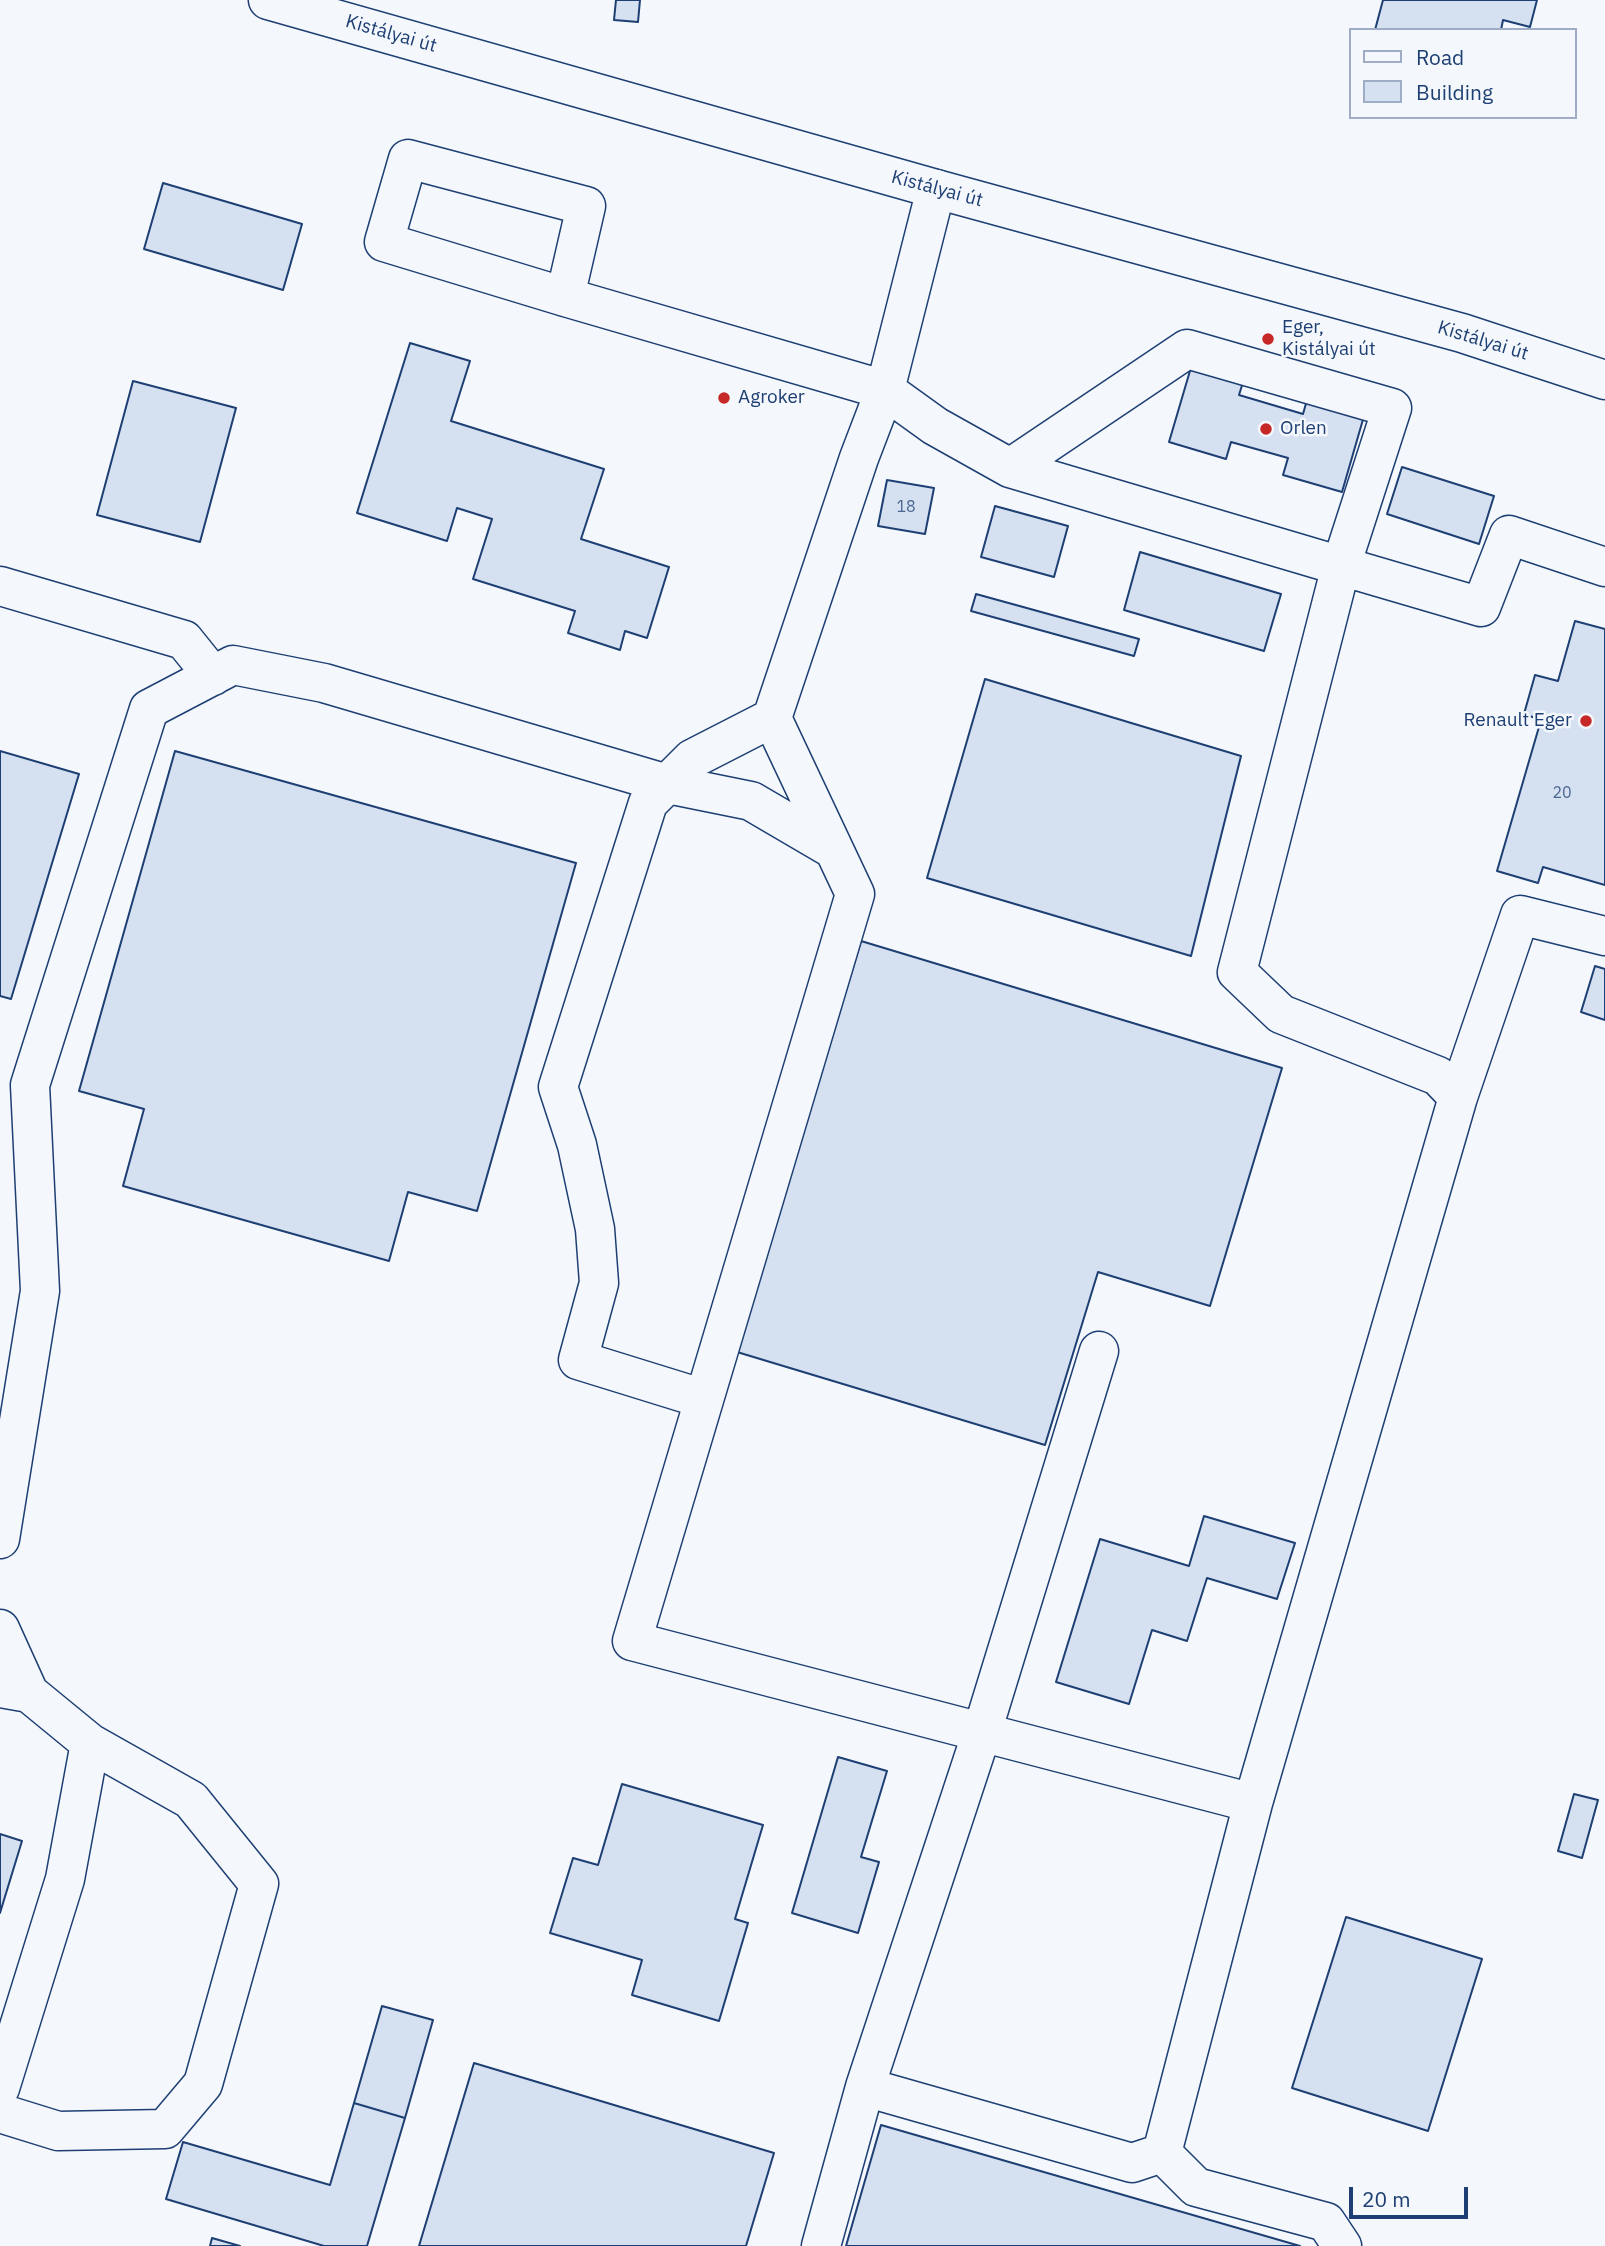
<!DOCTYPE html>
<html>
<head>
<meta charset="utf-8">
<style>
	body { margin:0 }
	#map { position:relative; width:1605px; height:2246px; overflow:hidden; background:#f4f7fb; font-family:"IBM Plex Sans",sans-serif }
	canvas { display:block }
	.legend { position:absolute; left:1349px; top:28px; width:228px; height:91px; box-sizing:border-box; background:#f4f7fb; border:2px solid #9eadc5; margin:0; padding:9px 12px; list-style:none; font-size:21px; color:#1d3f73 }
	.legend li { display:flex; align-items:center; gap:14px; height:35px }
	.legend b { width:35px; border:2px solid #9eadc5 }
	.scale { position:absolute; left:1349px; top:2187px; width:119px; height:32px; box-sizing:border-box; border:4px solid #1d3f73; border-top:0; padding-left:9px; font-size:21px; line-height:24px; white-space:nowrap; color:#1d3f73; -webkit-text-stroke:5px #f4f7fb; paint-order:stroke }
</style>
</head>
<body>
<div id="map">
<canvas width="1605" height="2246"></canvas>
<ul class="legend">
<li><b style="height:9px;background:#f4f7fb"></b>Road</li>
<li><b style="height:19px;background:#d5e0f0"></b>Building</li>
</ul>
<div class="scale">20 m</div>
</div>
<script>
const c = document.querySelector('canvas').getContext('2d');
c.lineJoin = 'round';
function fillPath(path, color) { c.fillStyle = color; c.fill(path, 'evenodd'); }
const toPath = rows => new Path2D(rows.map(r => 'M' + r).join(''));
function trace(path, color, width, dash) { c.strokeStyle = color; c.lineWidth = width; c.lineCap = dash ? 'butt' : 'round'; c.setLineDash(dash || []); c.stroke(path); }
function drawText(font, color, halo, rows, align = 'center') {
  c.font = font + ' "IBM Plex Sans",sans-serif'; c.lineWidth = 5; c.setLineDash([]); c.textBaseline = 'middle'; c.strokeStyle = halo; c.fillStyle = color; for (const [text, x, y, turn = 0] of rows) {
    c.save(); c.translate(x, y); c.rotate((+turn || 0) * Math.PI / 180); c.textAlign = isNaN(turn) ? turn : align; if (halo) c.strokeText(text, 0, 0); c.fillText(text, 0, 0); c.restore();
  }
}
const building = toPath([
	[616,0,640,0,638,22,614,20,616,0],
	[1383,0,1537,0,1530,27,1503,20,1501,30,1375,30,1383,0],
	[163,183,302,224,283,290,144,249,163,183],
	[410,343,470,361,451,421,604,469,581,539,669,567,647,638,625,631,620,650,568,633,575,611,473,579,492,519,457,508,447,541,357,513,410,343],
	[1192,364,1244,379,1239,395,1303,414,1307,400,1364,416,1342,492,1283,475,1288,458,1231,442,1226,459,1169,442,1192,364],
	[133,381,236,408,200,542,97,515,133,381],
	[1402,467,1494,496,1479,544,1387,514,1402,467],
	[887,480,934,488,925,534,878,526,887,480],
	[995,506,1068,526,1054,577,981,557,995,506],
	[1140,552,1281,594,1264,651,1124,610,1140,552],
	[976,594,1139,639,1134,656,971,611,976,594],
	[1575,621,1605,629,1605,885,1543,867,1538,883,1497,871,1541,720,1524,714,1535,675,1558,681,1575,621],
	[985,679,1241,756,1191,956,927,878,985,679],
	[0,751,79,774,11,999,0,996,0,751],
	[175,751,576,863,477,1211,408,1192,389,1261,123,1186,144,1109,79,1091,175,751],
	[861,941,1282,1068,1210,1306,1098,1272,1045,1445,737,1352,861,941],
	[1595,966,1605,969,1605,1020,1581,1012,1595,966],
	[1204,1516,1295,1543,1277,1599,1207,1578,1187,1641,1152,1630,1129,1704,1056,1682,1100,1539,1189,1566,1204,1516],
	[838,1757,887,1771,861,1857,879,1862,858,1933,792,1913,838,1757],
	[622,1784,763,1825,735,1919,748,1923,719,2021,632,1995,642,1960,550,1933,573,1858,598,1865,622,1784],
	[1574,1794,1598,1800,1582,1858,1558,1851,1574,1794],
	[0,1834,22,1841,0,1913,0,1834],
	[1346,1917,1482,1959,1428,2131,1292,2088,1346,1917],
	[382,2006,433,2020,405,2118,354,2103,382,2006],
	[474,2063,774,2153,746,2246,419,2246,474,2063],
	[354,2103,405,2118,367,2246,324,2246,166,2199,183,2142,330,2185,354,2103],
	[881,2125,1300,2246,846,2246,881,2125],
	[212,2238,240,2246,210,2246,212,2238]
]);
fillPath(building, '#d5e0f0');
trace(building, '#1d3f73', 2);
const minor = toPath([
	[565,297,586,206,408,159,384,242,565,297,885,390,935,426,1010,468,1341,566,1237,972,1281,1014,1438,1076,1458,1097,1253,1803,1162,2153],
	[1010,468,1187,349,1392,408,1341,566,1481,607,1509,535,1605,567],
	[0,586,184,640,213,676],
	[772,718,855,894,632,1641,1253,1803],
	[1458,1097,1520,915,1605,936],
	[704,1399,578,1360,599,1283,595,1229,577,1145,558,1087,648,803,667,784,751,801,833,849],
	[0,1539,40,1291,30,1085,149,709,233,665,324,683,667,784,692,759,772,718,859,458,885,390,936,189],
	[0,1629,29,1693,0,1688],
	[865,2087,1132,2163,1162,2153],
	[0,2088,65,1879,90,1743,29,1693],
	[0,2113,58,2131,165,2129,203,2084,259,1884,191,1800,90,1743],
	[1162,2153,1196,2187,1326,2222,1342,2246],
	[821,2246,865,2087,982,1732,1099,1351]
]);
const major = toPath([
	[268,0,936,189,1462,333,1605,380]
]);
trace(minor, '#1d3f73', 41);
trace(major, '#1d3f73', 41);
trace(minor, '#f4f7fb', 38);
trace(major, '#f4f7fb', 38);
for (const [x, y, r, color] of [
	[1268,339,7,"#c62828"],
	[724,398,7,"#c62828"],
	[1266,429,7,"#c62828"],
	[1586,721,7,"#c62828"]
]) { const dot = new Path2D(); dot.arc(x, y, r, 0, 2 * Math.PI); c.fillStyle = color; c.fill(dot); trace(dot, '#f4f7fb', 2.5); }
drawText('16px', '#4b6792', null, [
	["18",906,507],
	["20",1562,793]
]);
drawText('19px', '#1d3f73', '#f4f7fb', [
	["Kistályai út",391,34,16],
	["Kistályai út",937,189,15],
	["Kistályai út",1483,341,17]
]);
drawText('19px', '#1d3f73', '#f4f7fb', [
	["Eger,",1282,328],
	["Kistályai út",1282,350],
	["Agroker",738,398],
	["Orlen",1280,429],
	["Renault Eger",1572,721,"right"]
], 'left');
</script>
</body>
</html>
